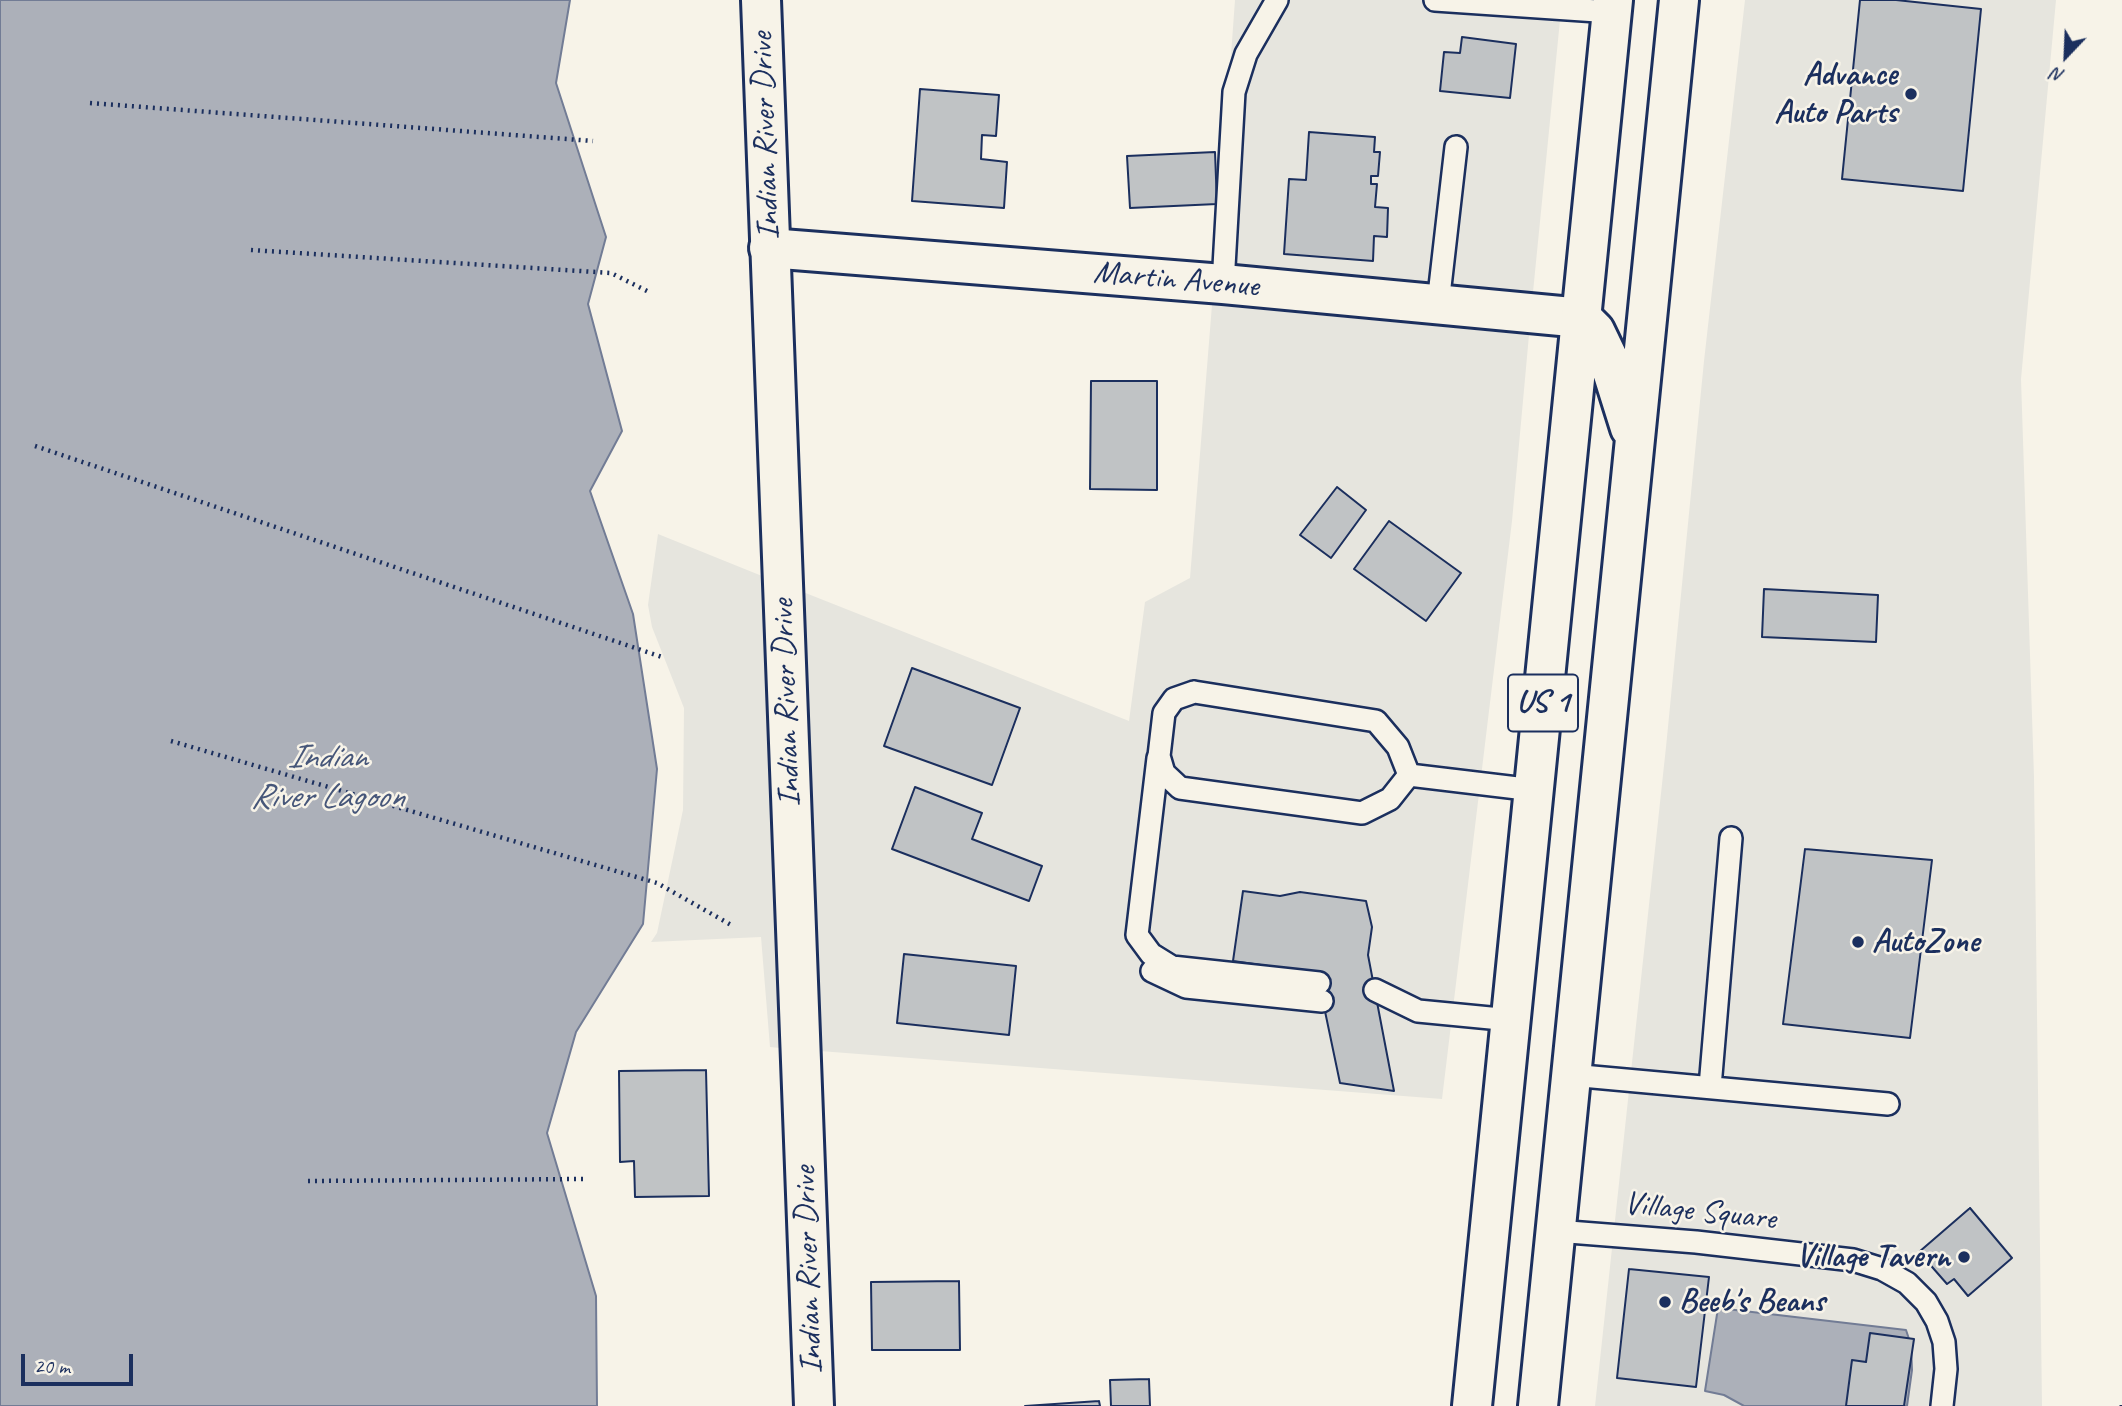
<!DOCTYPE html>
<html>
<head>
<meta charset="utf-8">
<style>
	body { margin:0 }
	#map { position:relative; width:2122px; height:1406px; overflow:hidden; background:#f7f3e8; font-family:Caveat,sans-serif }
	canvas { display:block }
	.north { position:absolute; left:2031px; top:21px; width:70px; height:70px; -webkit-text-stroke:5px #f7f3e8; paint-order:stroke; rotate:203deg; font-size:19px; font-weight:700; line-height:28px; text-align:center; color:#1b2f5e }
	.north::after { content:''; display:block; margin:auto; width:24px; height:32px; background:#1b2f5e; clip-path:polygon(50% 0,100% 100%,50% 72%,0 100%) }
	.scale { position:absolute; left:21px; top:1354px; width:112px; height:32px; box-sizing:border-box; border:4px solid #1b2f5e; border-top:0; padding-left:9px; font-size:21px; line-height:24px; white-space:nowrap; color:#1b2f5e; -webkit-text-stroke:5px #f7f3e8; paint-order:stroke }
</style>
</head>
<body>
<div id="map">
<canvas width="2122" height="1406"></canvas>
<div class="north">N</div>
<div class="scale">20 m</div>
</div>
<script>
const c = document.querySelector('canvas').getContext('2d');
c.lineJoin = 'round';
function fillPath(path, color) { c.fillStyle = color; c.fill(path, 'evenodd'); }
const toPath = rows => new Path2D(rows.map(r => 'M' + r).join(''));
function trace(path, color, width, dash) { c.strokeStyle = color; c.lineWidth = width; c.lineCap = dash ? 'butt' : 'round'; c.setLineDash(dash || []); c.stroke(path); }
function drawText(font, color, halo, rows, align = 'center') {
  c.font = font + ' Caveat,sans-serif'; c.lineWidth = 5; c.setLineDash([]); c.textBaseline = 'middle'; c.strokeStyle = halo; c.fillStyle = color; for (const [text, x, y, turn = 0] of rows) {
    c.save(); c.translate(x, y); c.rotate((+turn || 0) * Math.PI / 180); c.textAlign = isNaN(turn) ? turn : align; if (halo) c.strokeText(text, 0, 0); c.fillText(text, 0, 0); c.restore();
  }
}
fillPath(toPath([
	[1235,0,1562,0,1533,292,1216,262],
	[1745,0,2056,0,2021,379,2034,777,2042,1406,1595,1406,1666,747,1704,361],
	[1212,305,1529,335,1512,521,1442,1099,820,1051,803,592,1129,721,1145,602,1190,578],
	[658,534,762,576,780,1048,770,1047,761,937,651,942,657,933,683,810,684,708,652,627,648,605]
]), '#e6e5de');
const water = toPath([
	[0,0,570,0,556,83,606,237,588,304,622,431,590,491,633,614,657,769,643,924,576,1032,547,1133,596,1296,597,1406,0,1406,0,0],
	[1718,1308,1906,1330,1911,1345,1912,1370,1907,1406,1744,1406,1724,1395,1705,1391,1718,1308]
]);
fillPath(water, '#acb0b9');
trace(water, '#727c95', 2);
const building = toPath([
	[1860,0,1896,0,1981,9,1963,191,1842,179,1860,0],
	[1462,37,1516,44,1510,98,1440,91,1444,52,1460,53,1462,37],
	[920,89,999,95,996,136,982,135,981,159,1007,162,1004,208,912,201,920,89],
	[1309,132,1375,137,1374,152,1380,152,1378,176,1371,176,1371,184,1377,184,1375,207,1388,208,1387,237,1374,236,1373,261,1284,254,1289,179,1306,180,1309,132],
	[1215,152,1217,204,1130,208,1127,156,1215,152],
	[1091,381,1157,381,1157,490,1090,489,1091,381],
	[1337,487,1366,510,1331,558,1300,535,1337,487],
	[1389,521,1461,573,1426,621,1354,569,1389,521],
	[1764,589,1878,595,1876,642,1762,637,1764,589],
	[912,668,1020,708,992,785,884,746,912,668],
	[915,787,982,813,972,839,1042,866,1029,901,892,849,915,787],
	[1805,849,1932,860,1910,1038,1783,1024,1805,849],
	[1243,891,1280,896,1300,892,1366,901,1372,927,1368,955,1394,1091,1340,1083,1317,973,1233,961,1243,891],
	[904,954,1016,966,1009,1035,897,1023,904,954],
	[706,1070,709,1196,635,1197,634,1161,620,1162,619,1071,706,1070],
	[1970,1208,2012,1258,1968,1296,1954,1279,1947,1284,1919,1252,1970,1208],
	[1629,1269,1709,1277,1696,1387,1617,1378,1629,1269],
	[959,1281,960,1350,872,1350,871,1282,959,1281],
	[1870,1333,1914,1339,1904,1406,1846,1406,1852,1360,1866,1362,1870,1333],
	[1149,1379,1150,1406,1111,1406,1110,1380,1149,1379],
	[1099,1401,1100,1406,1025,1406,1099,1401]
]);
fillPath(building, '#c0c3c5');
trace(building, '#1b2f5e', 2);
const lane = toPath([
	[1435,0,1612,12],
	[1223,284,1234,92,1246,54,1277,0],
	[1438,304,1456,147],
	[1194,692,1376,721,1398,747,1409,775,1390,799,1362,813,1180,788,1164,773,1159,756,1164,713,1174,699,1194,692],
	[1158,758,1137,935,1151,954,1172,967,1319,983],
	[1409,775,1534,790],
	[1152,971,1186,987,1322,1001],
	[1375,990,1418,1011,1511,1020],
	[1571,1075,1888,1104],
	[1710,1087,1731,838],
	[1556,1231,1696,1242,1853,1260,1882,1269,1907,1283,1926,1302,1937,1321,1944,1342,1946,1369,1942,1406]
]);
const street = toPath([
	[769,248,1223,284,1582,318]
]);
const secondary = toPath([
	[761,0,814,1406]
]);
const primary = toPath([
	[1582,318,1595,331,1608,358,1630,428],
	[1472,1406,1613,0],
	[1538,1406,1679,0]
]);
trace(lane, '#1b2f5e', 26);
trace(street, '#1b2f5e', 44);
trace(secondary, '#1b2f5e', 44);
trace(primary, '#1b2f5e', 44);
trace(toPath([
	[90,103,593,141],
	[251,250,611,273,651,293],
	[35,446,665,658],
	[171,741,657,883,733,926],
	[308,1181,584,1179]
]), '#1b2f5e', 4.5, [2, 5]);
trace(lane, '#f7f3e8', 21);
trace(street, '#f7f3e8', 38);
trace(secondary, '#f7f3e8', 38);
trace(primary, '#f7f3e8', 38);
trace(toPath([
	[2122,1406,2122,1405]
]), '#1b2f5e', 5, [10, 5]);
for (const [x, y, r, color] of [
	[1911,94,7,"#1b2f5e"],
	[1858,942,7,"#1b2f5e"],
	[1964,1257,7,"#1b2f5e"],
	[1665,1302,7,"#1b2f5e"]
]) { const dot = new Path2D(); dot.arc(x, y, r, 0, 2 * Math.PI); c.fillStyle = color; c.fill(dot); trace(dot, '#f7f3e8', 2.5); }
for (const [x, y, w] of [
	[1543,703,70]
]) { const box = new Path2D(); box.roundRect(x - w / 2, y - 28.5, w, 57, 5); c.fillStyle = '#f7f3e8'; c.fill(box); trace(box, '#1b2f5e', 2); }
drawText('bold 32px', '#1b2f5e', null, [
	["US 1",1543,703]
]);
drawText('bold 33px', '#1b2f5e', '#f7f3e8', [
	["Advance",1897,75],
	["Auto Parts",1897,113],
	["AutoZone",1872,942,"left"],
	["Village Tavern",1950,1257],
	["Beeb's Beans",1679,1302,"left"]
], 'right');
drawText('33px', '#1b2f5e', '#f7f3e8', [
	["Indian River Drive",766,136,-92],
	["Martin Avenue",1176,280,5],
	["Indian River Drive",787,703,-92],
	["Village Square",1700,1212,6],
	["Indian River Drive",809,1270,-92]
]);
drawText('italic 35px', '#465679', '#f7f3e8', [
	["Indian",327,758],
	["River Lagoon",327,798]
]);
</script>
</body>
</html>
